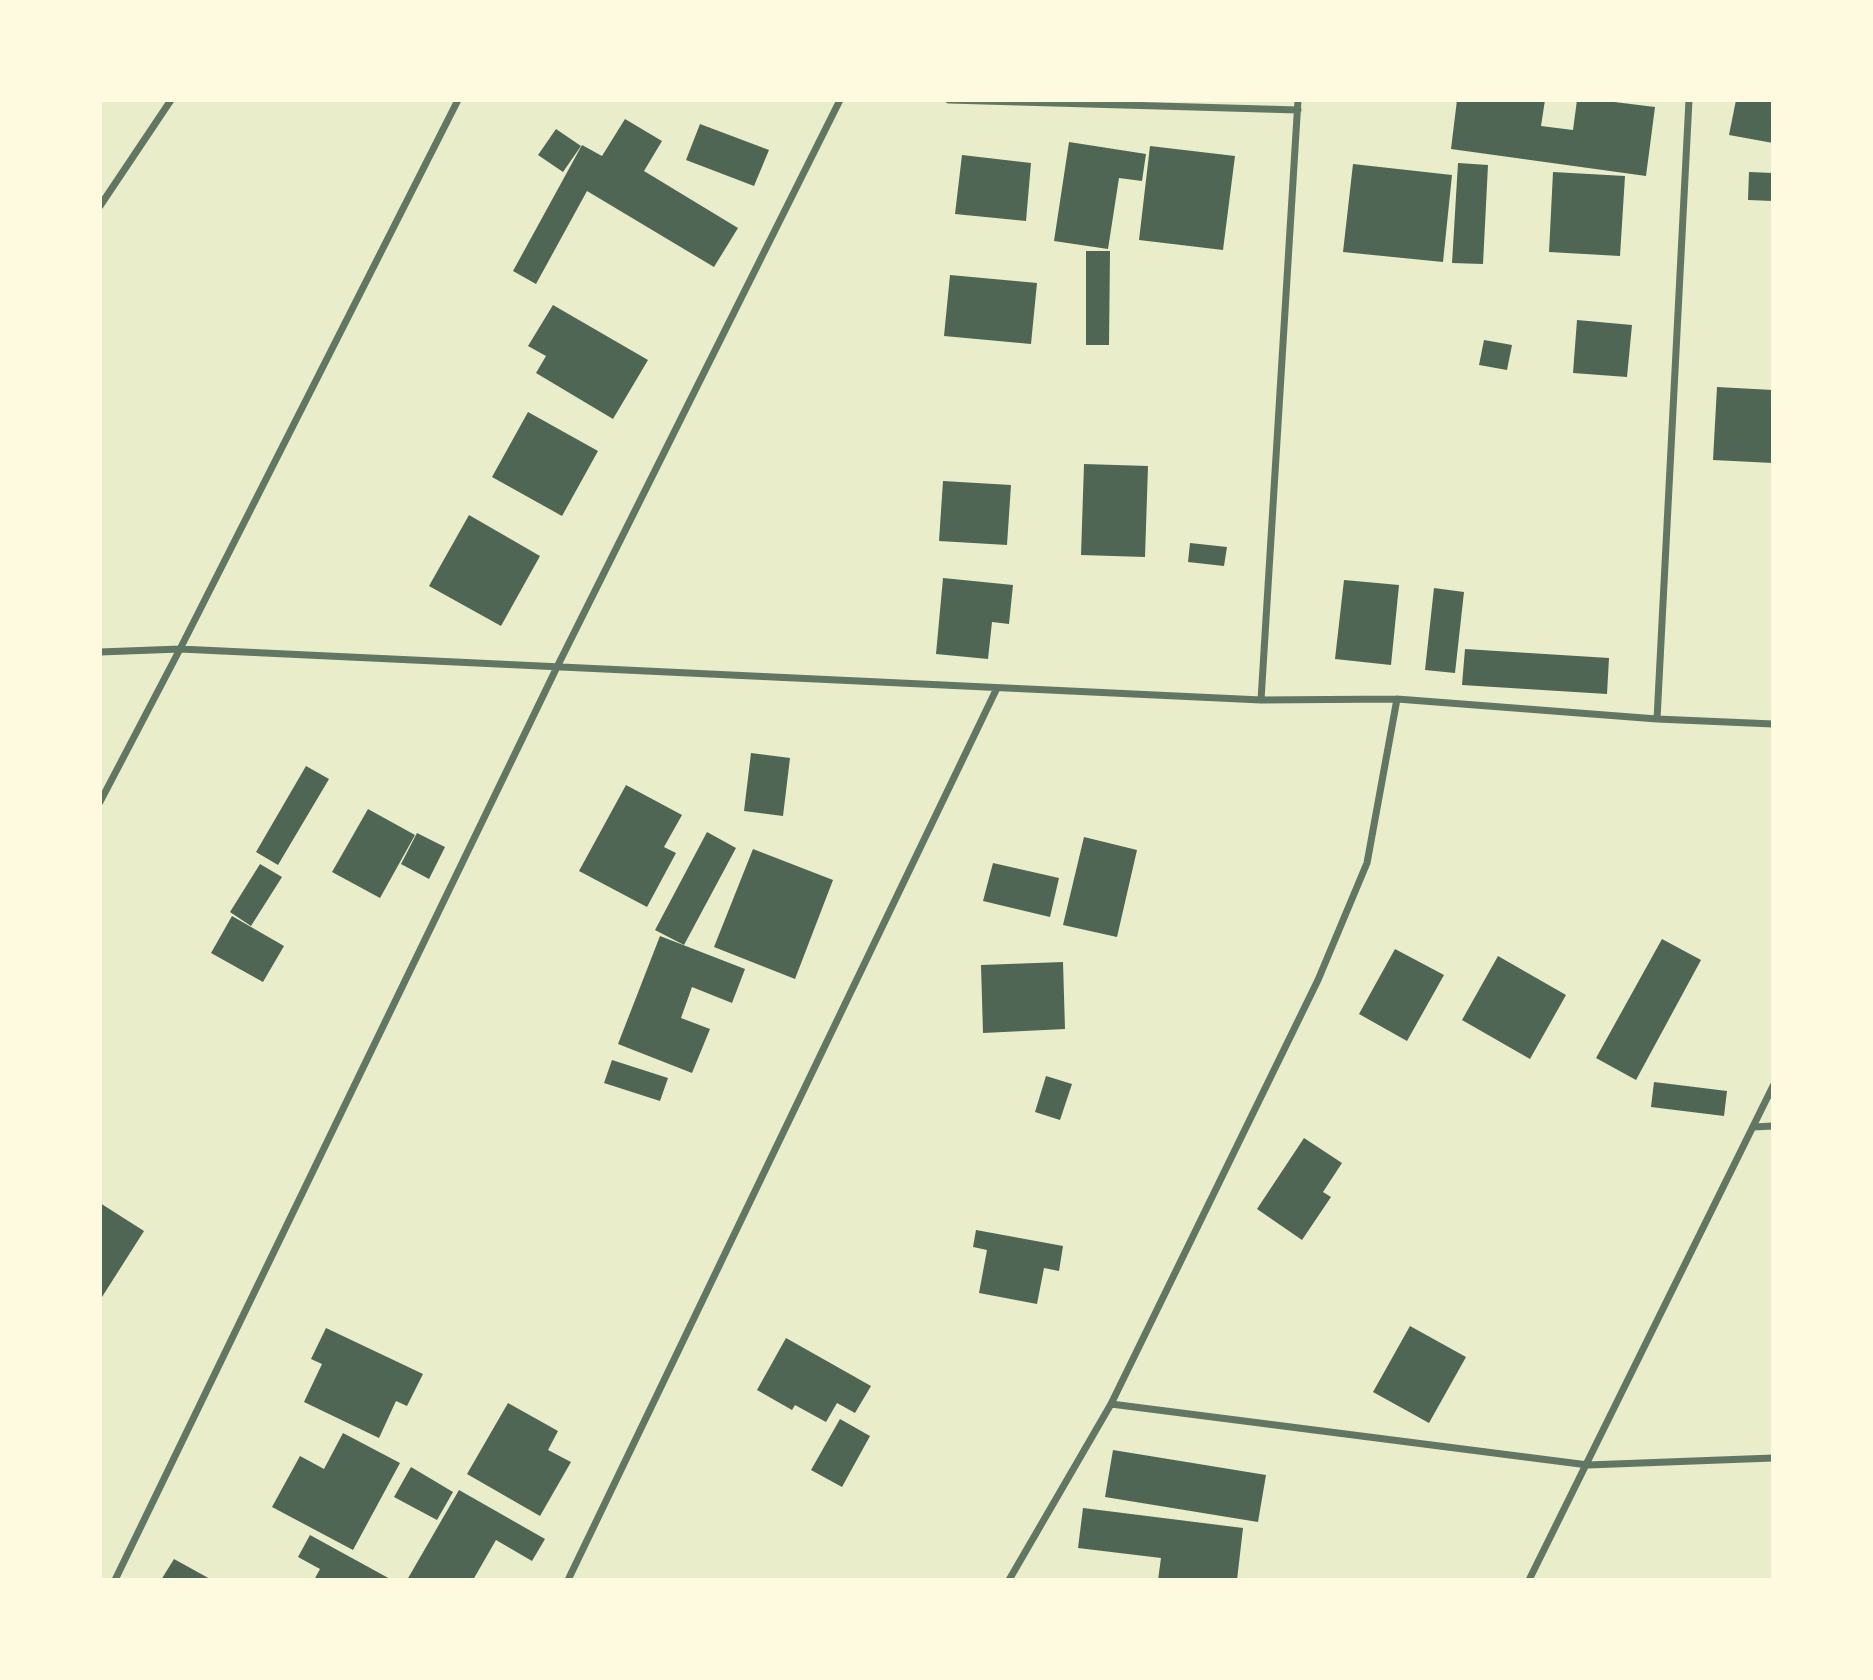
<!DOCTYPE html>
<html>
<head>
<meta charset="utf-8">
<style>
	body { margin:0 }
	#map { position:relative; width:1873px; height:1680px; overflow:hidden; background:#e9edc9; font-family:"Space Grotesk",sans-serif }
	canvas { display:block }
	.frame { position:absolute; inset:0; border:102px solid #fefae0; pointer-events:none }
</style>
</head>
<body>
<div id="map">
<canvas width="1873" height="1680"></canvas>
<div class="frame"></div>
</div>
<script>
const c = document.querySelector('canvas').getContext('2d');
c.lineJoin = 'round';
function fillPath(path, color) { c.fillStyle = color; c.fill(path, 'evenodd'); }
const toPath = rows => new Path2D(rows.map(r => 'M' + r).join(''));
function trace(path, color, width, dash) { c.strokeStyle = color; c.lineWidth = width; c.lineCap = dash ? 'butt' : 'round'; c.setLineDash(dash || []); c.stroke(path); }
fillPath(toPath([
	[1457,100,1545,100,1541,126,1573,130,1577,100,1598,100,1655,107,1646,176,1451,149],
	[1736,100,1773,100,1773,143,1729,135],
	[625,119,662,141,644,171,738,228,714,267,587,191,536,284,513,271,582,145,602,156],
	[700,124,769,150,754,186,686,160],
	[556,129,581,146,563,172,538,155],
	[1069,142,1146,154,1142,181,1119,178,1108,249,1054,241],
	[1150,146,1235,156,1223,250,1139,240],
	[962,155,1031,163,1026,221,955,214],
	[1458,163,1488,165,1483,264,1452,263],
	[1353,164,1452,175,1443,262,1343,252],
	[1553,172,1625,176,1620,256,1549,252],
	[1749,172,1773,173,1773,201,1748,200],
	[1086,251,1110,251,1109,345,1086,345],
	[950,275,1037,283,1031,344,944,336],
	[553,305,648,360,613,419,536,373,546,356,528,346],
	[1577,320,1632,325,1627,377,1573,373],
	[1484,340,1512,345,1507,370,1479,365],
	[1717,387,1773,390,1773,463,1713,460],
	[528,412,598,451,562,516,492,477],
	[1084,464,1148,466,1145,557,1081,555],
	[943,481,1011,485,1007,545,939,541],
	[469,515,540,556,501,626,429,586],
	[1190,543,1227,547,1224,566,1188,562],
	[943,578,1013,585,1009,624,992,622,988,659,936,654],
	[1344,580,1399,585,1391,665,1335,659],
	[1434,588,1464,592,1455,673,1425,670],
	[1465,649,1609,658,1607,694,1462,685],
	[751,753,790,758,783,816,744,811],
	[306,766,329,779,278,865,256,852],
	[626,785,682,815,664,847,676,853,647,907,579,871],
	[368,809,415,835,380,898,332,872],
	[707,832,736,848,684,945,655,930],
	[417,833,445,847,429,879,401,864],
	[1084,837,1137,850,1117,937,1063,925],
	[753,849,833,880,795,979,714,947],
	[993,863,1059,878,1050,917,983,901],
	[260,864,282,877,251,926,230,912],
	[232,916,284,946,263,982,211,953],
	[660,936,745,969,732,1003,692,987,681,1018,710,1029,692,1073,618,1044],
	[1662,939,1701,960,1636,1080,1596,1058],
	[1395,949,1444,975,1407,1041,1359,1014],
	[1498,956,1566,995,1530,1059,1462,1020],
	[1063,962,1065,1029,983,1033,981,965],
	[612,1060,668,1078,660,1101,604,1083],
	[1046,1076,1072,1084,1060,1120,1035,1112],
	[1654,1082,1727,1091,1724,1116,1651,1107],
	[1304,1138,1342,1163,1323,1192,1331,1197,1302,1240,1257,1209],
	[100,1203,144,1231,102,1297,100,1295],
	[976,1230,1063,1246,1059,1271,1044,1268,1037,1304,979,1293,987,1250,973,1247],
	[1410,1326,1466,1357,1429,1423,1373,1392],
	[326,1328,423,1374,407,1406,396,1401,379,1438,304,1402,322,1364,311,1359],
	[786,1338,871,1386,855,1413,837,1403,826,1422,795,1405,792,1410,757,1390],
	[508,1403,558,1431,548,1450,571,1462,540,1516,467,1474],
	[840,1419,870,1436,842,1487,811,1470],
	[343,1433,400,1463,353,1550,272,1507,300,1456,324,1469],
	[1113,1450,1266,1475,1258,1522,1105,1497],
	[411,1467,453,1492,437,1520,394,1497],
	[459,1490,545,1539,532,1561,496,1540,473,1580,407,1580],
	[1083,1508,1243,1528,1237,1580,1158,1580,1161,1558,1078,1548],
	[310,1535,392,1580,314,1580,320,1569,298,1557],
	[174,1559,212,1580,161,1580]
]), '#4f6655');
trace(toPath([
	[949,100,1298,110],
	[100,206,171,100],
	[100,652,180,649,1261,700,1397,699,1657,719,1773,724],
	[1261,700,1298,100],
	[1657,719,1689,100],
	[100,802,180,649,458,100],
	[1753,1127,1773,1126],
	[1111,1404,1588,1465,1773,1458],
	[115,1580,557,667,840,100],
	[568,1580,997,688],
	[1009,1580,1111,1404,1318,980,1367,863,1397,699],
	[1529,1580,1773,1086]
]), '#617663', 7);
</script>
</body>
</html>
